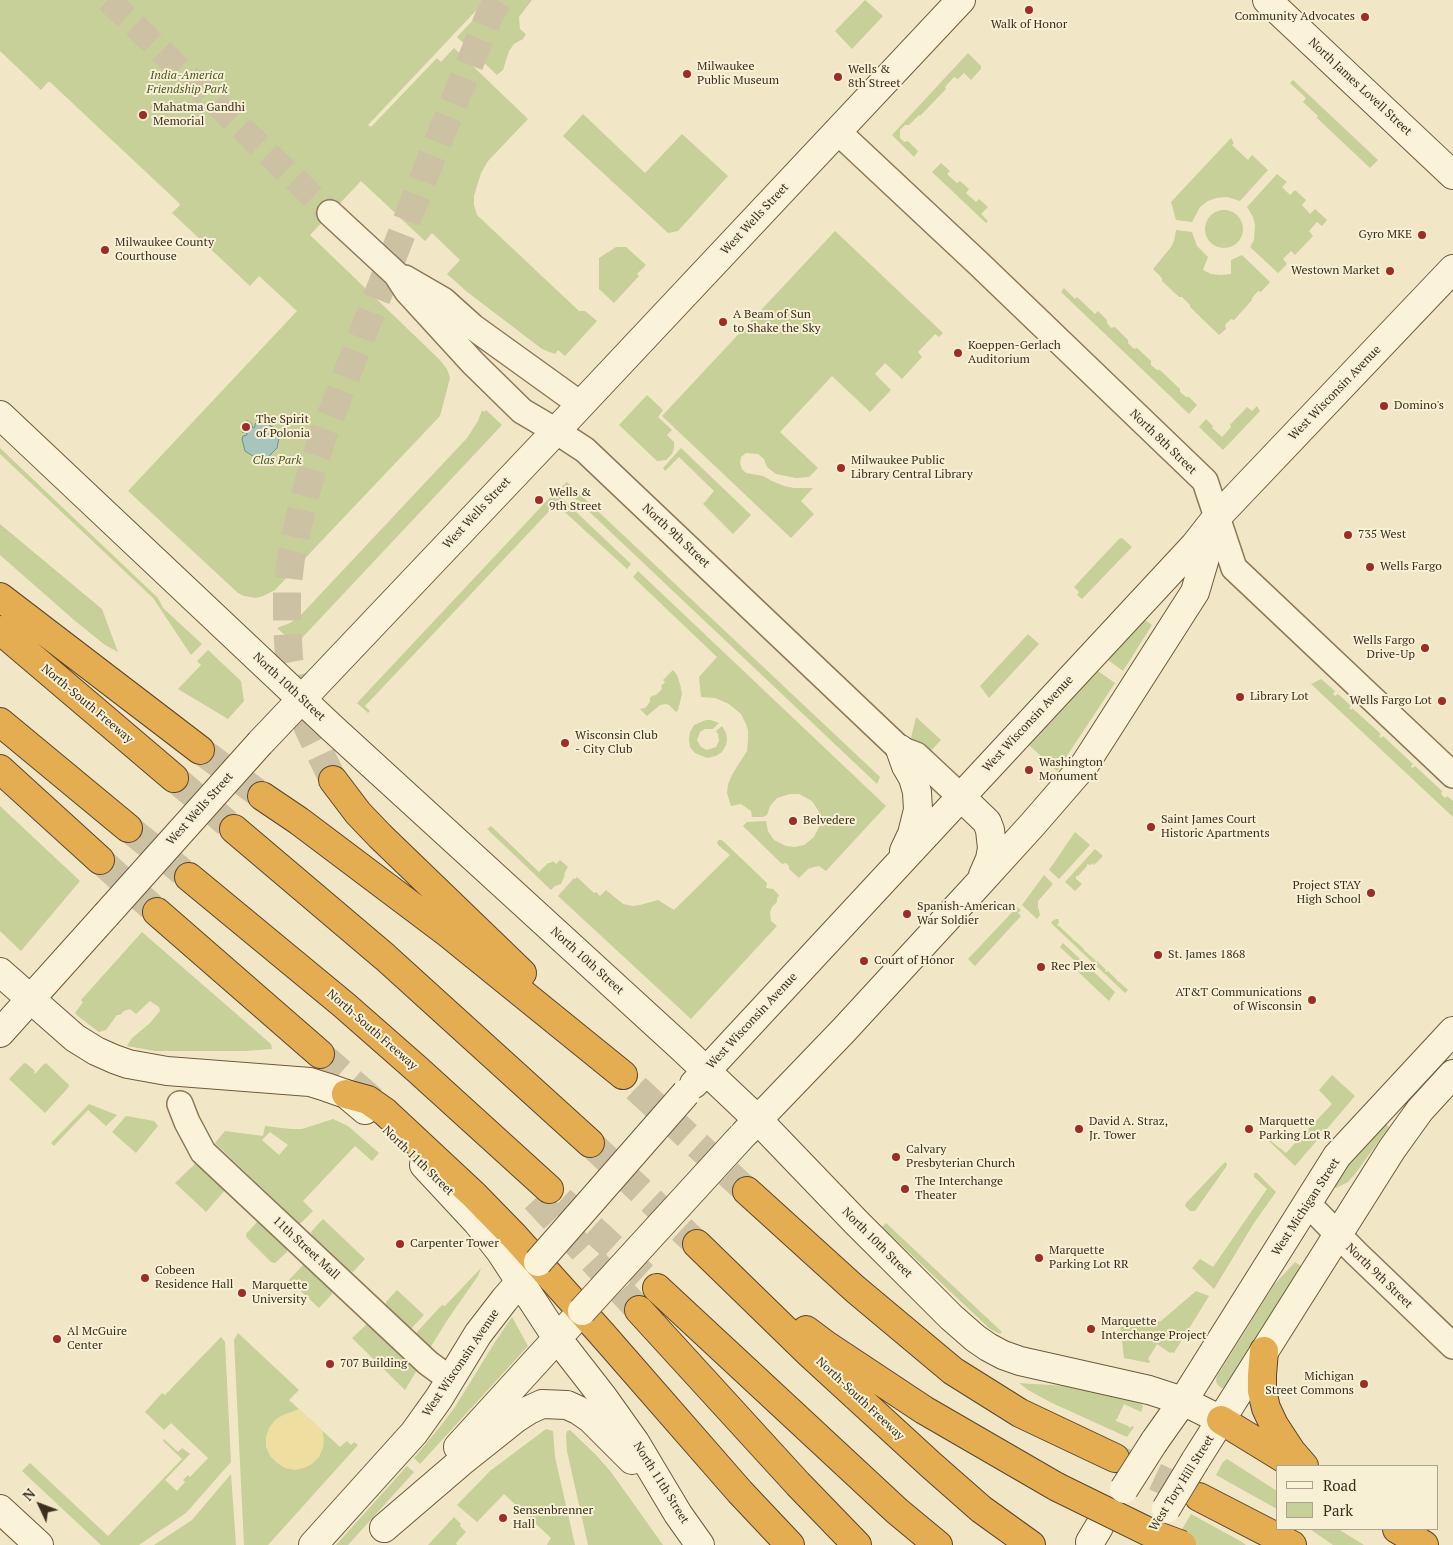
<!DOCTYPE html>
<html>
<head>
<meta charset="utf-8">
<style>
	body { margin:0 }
	#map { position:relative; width:1453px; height:1545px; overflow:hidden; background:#f1e6c5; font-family:"PT Serif",serif }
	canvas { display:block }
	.legend { position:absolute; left:1276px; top:1465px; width:162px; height:65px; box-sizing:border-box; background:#f8f0d5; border:1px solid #ada38c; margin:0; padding:6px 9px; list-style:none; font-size:15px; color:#3c2f1e }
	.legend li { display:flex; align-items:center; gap:10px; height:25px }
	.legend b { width:25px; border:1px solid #ada38c }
	.north { position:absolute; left:15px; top:1480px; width:50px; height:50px; -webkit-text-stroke:4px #f8f0d5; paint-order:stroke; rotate:313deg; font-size:14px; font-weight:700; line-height:20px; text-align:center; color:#3c2f1e }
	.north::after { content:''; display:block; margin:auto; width:18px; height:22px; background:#3c2f1e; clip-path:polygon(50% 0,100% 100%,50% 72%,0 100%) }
</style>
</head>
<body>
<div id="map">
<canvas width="1453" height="1545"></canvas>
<ul class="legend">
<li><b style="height:6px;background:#fbf3d9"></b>Road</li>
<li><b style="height:14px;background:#c6d098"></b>Park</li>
</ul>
<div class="north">N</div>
</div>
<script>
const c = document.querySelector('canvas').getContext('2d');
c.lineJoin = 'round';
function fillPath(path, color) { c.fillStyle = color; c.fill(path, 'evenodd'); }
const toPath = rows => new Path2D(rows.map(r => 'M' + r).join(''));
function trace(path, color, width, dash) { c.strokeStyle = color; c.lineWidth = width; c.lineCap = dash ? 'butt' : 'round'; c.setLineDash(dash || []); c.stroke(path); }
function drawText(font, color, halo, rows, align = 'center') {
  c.font = font + ' "PT Serif",serif'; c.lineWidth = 4; c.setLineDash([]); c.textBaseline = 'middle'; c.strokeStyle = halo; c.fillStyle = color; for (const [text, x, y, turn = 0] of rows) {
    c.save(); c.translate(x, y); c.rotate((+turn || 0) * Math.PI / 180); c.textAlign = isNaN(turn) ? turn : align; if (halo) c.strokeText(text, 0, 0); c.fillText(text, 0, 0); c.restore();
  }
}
fillPath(toPath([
	[0,0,486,0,368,125,371,127,437,58,441,62,454,48,528,119,488,161,481,173,474,196,474,205,477,215,579,311,585,311,597,321,565,356,558,350,555,354,542,349,466,291,447,274,460,260,432,233,425,241,361,181,310,235,440,360,447,369,450,378,440,416,275,590,263,596,256,598,244,596,238,593,128,491,297,311,259,276,250,286,172,213,180,205,179,203,50,82,48,82,41,90,0,51],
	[492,0,532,0,519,17,520,29,526,34,523,39,514,44,509,51,503,70,497,75,457,37],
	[865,0,883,16,852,49,835,31],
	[968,53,981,66,981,69,971,80,964,73,958,79,954,77,945,87,946,89,920,116,919,115,909,125,905,125,900,130,900,138,904,142,908,141,918,151,914,157,892,135],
	[1293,80,1378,160,1370,168,1317,118,1318,116,1303,102,1306,98,1290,83],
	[583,114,645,173,682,134,728,176,678,231,668,233,563,136],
	[1231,138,1234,143,1232,145,1248,160,1252,155,1268,170,1240,201,1227,197,1216,198,1208,201,1200,207,1192,222,1176,220,1171,202],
	[941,163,950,171,947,174,957,183,960,181,969,189,966,193,976,202,979,199,988,207,981,214,988,221,986,223,932,172],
	[1277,174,1287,182,1282,187,1290,195,1295,190,1306,200,1302,205,1310,214,1315,209,1327,220,1322,226,1317,222,1309,231,1313,236,1295,255,1291,251,1283,259,1287,264,1278,273,1250,247,1254,240,1255,225,1253,217,1247,207],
	'1205 229a19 19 0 1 1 38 0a19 19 0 1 1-38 0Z',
	[1176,230,1192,232,1197,246,1208,257,1203,270,1211,274,1221,275,1231,274,1231,260,1242,255,1270,282,1261,292,1258,291,1252,298,1252,300,1234,320,1231,319,1225,325,1226,329,1219,335,1190,307,1190,305,1182,297,1179,297,1162,281,1162,278,1153,269,1171,247,1174,241],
	[835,231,943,333,939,337,935,334,918,352,922,357,902,379,885,363,875,374,891,390,870,412,832,376,780,432,818,468,809,477,796,478,776,474,767,467,764,459,758,454,746,453,741,457,740,463,742,469,746,473,763,476,772,481,784,486,794,488,813,488,801,501,814,514,791,538,662,416],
	[616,247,626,247,646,265,637,274,639,276,614,303,599,289,599,258],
	[1064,288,1075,299,1077,297,1095,314,1098,311,1107,320,1107,323,1111,328,1115,327,1128,340,1128,343,1134,349,1137,348,1151,361,1151,365,1157,370,1160,370,1180,389,1180,392,1186,397,1189,397,1197,405,1189,414,1061,292],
	[647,395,663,410,658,417,672,430,667,435,674,442,674,448,672,454,666,460,657,461,619,425],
	[1257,406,1260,411,1223,450,1199,427,1206,419,1213,426,1212,428,1222,437,1231,427,1230,425,1247,407,1252,411],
	[482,410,484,412,486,410,502,425,300,640,289,639,277,628,290,623,299,617,467,438,478,421],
	[0,448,158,598,163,608,202,644,191,655,153,598,0,454],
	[681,448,751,515,733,534,703,504,714,491,679,457,665,471,663,468],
	[567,482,880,777,877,784,562,486],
	[555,492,631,564,627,569,556,504,365,706,370,711,368,713,357,703],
	[0,524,102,609,118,652,105,645,74,620,0,555],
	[1122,538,1132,547,1082,599,1077,595,1079,592,1074,587,1119,539],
	[638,571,886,806,826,871,819,866,814,867,808,869,799,878,789,869,789,866,786,863,782,864,745,828,743,826,747,822,766,821,768,831,774,840,786,846,795,847,804,845,814,837,819,827,820,817,818,810,812,801,799,794,790,794,777,798,770,806,767,815,763,817,752,817,751,811,741,804,731,806,727,793,728,784,733,773,747,751,748,739,748,730,746,724,741,714,729,704,715,698,701,697,699,677,717,657,633,577],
	[1145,620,1152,625,1123,671,1108,660],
	[1028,634,1039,644,989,698,980,686],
	[208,650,241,681,244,701,228,719,178,689,201,665,197,661],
	[673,670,677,675,680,684,682,694,678,710,676,712,669,705,666,704,660,705,647,716,640,709,645,708,650,702,650,698,652,696,656,695,662,689,661,686,665,682,663,680],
	[1098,671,1115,683,1057,771,1029,745],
	[1321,679,1335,691,1333,694,1335,696,1338,694,1351,706,1349,708,1351,710,1352,708,1381,734,1379,736,1381,738,1383,736,1413,764,1411,766,1412,768,1415,766,1442,791,1441,794,1445,798,1447,796,1453,801,1453,817,1311,684],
	[916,717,941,740,928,754,911,738],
	[706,720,711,720,719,723,713,729,705,729,700,732,697,740,701,747,707,750,716,747,719,741,718,734,716,731,722,726,726,733,727,739,726,745,722,752,716,756,707,758,695,753,690,747,689,739,690,732,694,725],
	[0,806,80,881,21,951,0,931],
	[491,826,539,872,548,863,550,863,553,861,556,864,560,860,568,867,564,874,565,875,561,884,555,886,551,890,487,829],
	[1075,832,1090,845,1059,879,1049,870],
	[719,840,722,840,767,883,766,888,773,889,779,895,777,899,777,902,772,907,770,912,771,921,777,926,691,1019,558,896,574,878,575,879,577,877,594,893,596,892,600,896,606,890,623,904,633,906,640,905,658,900,674,910,730,855,718,845,717,842],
	[1095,849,1103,856,1094,865,1093,863,1091,865,1087,864,1087,866,1078,876,1076,876,1076,879,1082,884,1075,891,1065,882],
	[1044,875,1053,884,1038,901,1038,907,1040,915,1037,919,1022,905],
	[1017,907,1021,910,1018,913,1021,916,975,966,968,959],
	[1056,919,1058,919,1059,922,1057,926,1059,926,1073,939,1073,941,1074,940,1084,949,1084,951,1085,951,1095,960,1096,962,1097,961,1106,970,1105,971,1106,972,1108,971,1117,980,1117,982,1118,981,1128,990,1125,993,1052,924,1051,922],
	[142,932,271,1044,272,1049,245,1051,155,1051,127,1046,132,1038,149,1024,160,1011,159,1007,150,1001,136,1014,130,1009,124,1011,120,1015,117,1015,106,1030,102,1031,99,1032,79,1017,75,1013,83,1002,81,1000],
	[1063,943,1115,992,1109,1001,1072,966,1076,962,1060,947],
	[24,1063,27,1064,35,1071,34,1072,35,1074,44,1064,45,1064,46,1063,69,1085,68,1088,45,1113,9,1079],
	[1332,1075,1355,1096,1295,1166,1269,1141,1271,1141,1286,1153,1332,1104,1319,1090],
	[89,1104,117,1115,106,1126,88,1110,54,1146,51,1143],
	[126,1116,154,1121,158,1126,136,1153,112,1132],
	[333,1119,348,1126,379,1153,372,1161,355,1146,303,1201,313,1211,301,1223,299,1223,215,1143,225,1131,263,1136,265,1126,291,1129,302,1129],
	[270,1132,288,1145,279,1155,262,1140],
	[1385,1123,1389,1127,1355,1174,1348,1182,1336,1188,1335,1187,1340,1173],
	[1225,1162,1227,1164,1226,1167,1195,1211,1190,1211,1185,1206,1186,1203],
	[196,1163,197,1163,226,1189,206,1212,175,1183],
	[1254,1173,1257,1173,1276,1192,1254,1223,1214,1289,1192,1268,1200,1259,1213,1267,1267,1189,1254,1177],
	[323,1219,365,1259,353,1272,350,1271,312,1235,311,1232],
	[257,1222,259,1222,287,1248,287,1252,275,1263,271,1262,246,1237,246,1234],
	[886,1223,1002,1332,1000,1334,990,1329,882,1227],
	[1295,1262,1301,1266,1299,1270,1228,1385,1226,1388,1221,1388,1217,1384,1216,1380,1217,1376,1274,1285],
	[303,1265,305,1265,333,1291,332,1294,319,1308,289,1280],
	[481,1268,478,1276,448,1319,430,1348,415,1334,442,1305,445,1306],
	[397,1290,424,1315,411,1329,386,1305,386,1302],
	[1196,1291,1209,1296,1174,1353,1171,1352,1170,1353,1157,1344,1148,1359,1150,1361,1149,1363,1124,1358,1120,1325,1161,1321],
	[512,1317,528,1346,420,1464,414,1458,439,1428,455,1407,495,1342],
	[367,1324,369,1324,417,1370,405,1390,352,1338],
	[238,1333,299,1390,289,1400,340,1447,347,1441,351,1445,354,1442,358,1445,268,1545,244,1545,234,1340],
	[221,1337,225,1342,231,1462,186,1513,139,1545,101,1545,22,1471,30,1463,108,1536,182,1459,163,1441,164,1439,178,1452,182,1448,190,1454,165,1480,177,1491,185,1482,183,1480,188,1475,190,1477,208,1458,171,1423,164,1430,145,1412,162,1393,165,1395],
	[1019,1383,1065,1386,1132,1400,1141,1404,1143,1406,1141,1412,1124,1404,1117,1419,1116,1419,1116,1421,1128,1426,1130,1428,1132,1426,1134,1427,1127,1437,1052,1403,1028,1390],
	[546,1429,553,1431,555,1457,575,1545,547,1545,551,1538,504,1494,477,1522,457,1505,490,1471],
	[570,1430,596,1455,611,1472,663,1545,588,1545,567,1451,566,1435,567,1431],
	[1227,1459,1277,1491,1277,1509,1216,1475,1223,1462],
	[407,1466,414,1472,348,1545,336,1545],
	[231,1474,236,1545,154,1545,192,1520],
	[1191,1514,1242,1542,1246,1545,1173,1545],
	[454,1517,461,1524,460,1526,466,1532,456,1543,457,1545,428,1545],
	[1310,1529,1338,1529,1364,1545,1333,1545]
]), '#c6d098');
fillPath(toPath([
	[299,1409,322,1430,324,1439,323,1448,319,1457,312,1464,304,1468,295,1470,285,1468,277,1463,270,1456,266,1447,266,1437,269,1428,275,1420,283,1415]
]), '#eedea0');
const water = toPath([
	[247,421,251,423,253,428,255,427,255,424,257,422,268,424,274,428,277,433,279,438,277,448,268,457,256,458,245,451,242,439,243,436,247,435,247,433,242,432,241,428,242,423,247,421]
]);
fillPath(water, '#a7c4bd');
trace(water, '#6c938c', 1);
trace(toPath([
	[108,0,330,213]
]), '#cdc1a4', 25, [25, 12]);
trace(toPath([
	[200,750,262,796],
	[174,778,234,829],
	[333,780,308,728,294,684,289,658,287,621,287,591,291,558,304,498,322,438,427,169,489,16,498,0],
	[128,828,189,877],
	[100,860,157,912],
	[320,1054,379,1106],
	[636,1088,747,1191],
	[590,1143,697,1244],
	[535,1199,639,1310],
	[561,1200,657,1288],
	[1117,1459,1199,1497]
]), '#cdc1a4', 28, [28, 14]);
const street = toPath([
	[837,131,978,263,1205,481,1234,568,1453,775],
	[330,213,396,274,407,291,473,363,522,411,556,431,585,450,900,749,916,755,961,797],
	[405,278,443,300,473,327,580,404],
	[180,1104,187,1122,203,1152,428,1363,450,1379],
	[1308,1204,1356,1253,1453,1346]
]);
const secondary = toPath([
	[1267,0,1453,175],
	[0,415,331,727,682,1048,758,1120,856,1222,951,1317,975,1338,988,1347,1003,1355,1020,1361,1149,1390,1183,1401,1221,1420],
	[260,743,556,431,961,0],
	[900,749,906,766,913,778,917,792,918,810,912,834,904,851],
	[961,797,987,822,990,830,992,848,990,859,983,875],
	[0,972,75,1038,96,1051,114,1059,128,1064,167,1071,310,1082,326,1087,346,1094,365,1110],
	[0,1033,106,915],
	[694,1084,1195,545,1217,517,1453,269],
	[745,1133,844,1030,972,891,1033,824,1085,764,1195,592,1213,531],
	[424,1165,477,1222,500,1251,557,1338,603,1397,635,1442,678,1514,700,1545],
	[1154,1442,1183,1401,1337,1156,1453,1031],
	[458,1447,582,1311],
	[1195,1461,1392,1149,1420,1110,1453,1074],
	[0,1509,39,1545],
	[384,1528,461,1462,515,1419,529,1410,542,1404,567,1405,578,1410,591,1419,632,1460],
	[1090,1542,1099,1527],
	[313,1545,414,1433,439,1398,478,1334,505,1299,532,1268]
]);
const highway = toPath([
	[0,597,200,750],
	[0,630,174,778],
	[0,722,128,828],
	[0,769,100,860],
	[333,780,358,813,380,836,522,973],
	[262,796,299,821,449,934,623,1075],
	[234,829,385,957,590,1143],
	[189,877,344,1005,418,1070,549,1189],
	[157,912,320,1054],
	[346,1094,368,1100,385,1112,474,1195,514,1236,602,1334,740,1492,790,1545],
	[747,1191,855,1289,953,1371,1020,1413,1115,1458],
	[697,1244,810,1354,931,1465,981,1509,1031,1545],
	[657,1288,897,1511,938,1545],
	[639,1310,798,1484,857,1545],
	[806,1330,826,1345,924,1410,1057,1487],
	[1264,1351,1262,1375,1262,1391,1266,1408,1274,1425,1291,1451,1304,1466],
	[1221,1420,1296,1466],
	[1199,1497,1292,1545],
	[1397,1529,1424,1545]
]);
trace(street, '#8d7859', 28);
trace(secondary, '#6f593d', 30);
trace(highway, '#5b452e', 30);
trace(street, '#fbf3d9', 25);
trace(secondary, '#fbf3d9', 28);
trace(highway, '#e4ad51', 28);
const secondaryBridge = toPath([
	[106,915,260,743],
	[538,1262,686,1093],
	[582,1311,742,1136],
	[1124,1489,1154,1442],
	[1166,1509,1195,1461]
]);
const highwayBridge = toPath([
	[1057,1487,1155,1535,1182,1545]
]);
trace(secondaryBridge, '#6f593d', 30, []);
trace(highwayBridge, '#5b452e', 30, []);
trace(secondaryBridge, '#fbf3d9', 28);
trace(highwayBridge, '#e4ad51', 28);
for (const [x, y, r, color] of [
	[1029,10,5,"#a02c26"],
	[1365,17,5,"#a02c26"],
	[687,74,5,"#a02c26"],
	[838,77,5,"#a02c26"],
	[143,115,5,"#a02c26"],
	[1422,235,5,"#a02c26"],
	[105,250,5,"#a02c26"],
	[1390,271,5,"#a02c26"],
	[723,322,5,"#a02c26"],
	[958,353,5,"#a02c26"],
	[1384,406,5,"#a02c26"],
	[246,427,5,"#a02c26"],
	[841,468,5,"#a02c26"],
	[539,500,5,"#a02c26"],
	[1348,535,5,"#a02c26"],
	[1370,567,5,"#a02c26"],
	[1425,648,5,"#a02c26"],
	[1240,697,5,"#a02c26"],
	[1442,701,5,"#a02c26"],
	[565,743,5,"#a02c26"],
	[1029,770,5,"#a02c26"],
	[793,821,5,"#a02c26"],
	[1151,827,5,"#a02c26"],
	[1371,893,5,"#a02c26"],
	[907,914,5,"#a02c26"],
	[1158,955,5,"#a02c26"],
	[864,961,5,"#a02c26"],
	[1041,967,5,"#a02c26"],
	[1312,1000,5,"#a02c26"],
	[1079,1129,5,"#a02c26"],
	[1249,1129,5,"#a02c26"],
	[896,1157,5,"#a02c26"],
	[905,1189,5,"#a02c26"],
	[400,1244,5,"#a02c26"],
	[1039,1258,5,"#a02c26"],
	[145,1278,5,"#a02c26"],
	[242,1293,5,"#a02c26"],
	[1091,1329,5,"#a02c26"],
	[57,1339,5,"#a02c26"],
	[330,1364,5,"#a02c26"],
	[1364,1384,5,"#a02c26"],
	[503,1518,5,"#a02c26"]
]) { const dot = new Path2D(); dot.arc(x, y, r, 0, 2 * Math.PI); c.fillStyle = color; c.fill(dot); trace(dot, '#f8f0d5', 2); }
drawText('12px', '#3c2f1e', '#f8f0d5', [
	["Community Advocates",1355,17,"right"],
	["Walk of Honor",1029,25,"center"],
	["Milwaukee",697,67],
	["Public Museum",697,81],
	["Wells &",848,70],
	["8th Street",848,84],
	["Mahatma Gandhi",153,108],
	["Memorial",153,122],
	["Gyro MKE",1412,235,"right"],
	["Milwaukee County",115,243],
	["Courthouse",115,257],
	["Westown Market",1380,271,"right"],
	["A Beam of Sun",733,315],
	["to Shake the Sky",733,329],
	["Koeppen-Gerlach",968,346],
	["Auditorium",968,360],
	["Domino's",1394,406],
	["The Spirit",256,420],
	["of Polonia",256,434],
	["Milwaukee Public",851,461],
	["Library Central Library",851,475],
	["Wells &",549,493],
	["9th Street",549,507],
	["735 West",1358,535],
	["Wells Fargo",1380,567],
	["Wells Fargo",1415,641,"right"],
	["Drive-Up",1415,655,"right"],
	["Library Lot",1250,697],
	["Wells Fargo Lot",1432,701,"right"],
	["Wisconsin Club",575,736],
	["- City Club",575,750],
	["Washington",1039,763],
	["Monument",1039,777],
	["Saint James Court",1161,820],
	["Historic Apartments",1161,834],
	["Belvedere",803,821],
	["Project STAY",1361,886,"right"],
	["High School",1361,900,"right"],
	["Spanish-American",917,907],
	["War Soldier",917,921],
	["St. James 1868",1168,955],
	["Court of Honor",874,961],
	["Rec Plex",1051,967],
	["AT&T Communications",1302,993,"right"],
	["of Wisconsin",1302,1007,"right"],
	["David A. Straz,",1089,1122],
	["Jr. Tower",1089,1136],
	["Marquette",1259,1122],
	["Parking Lot R",1259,1136],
	["Calvary",906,1150],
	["Presbyterian Church",906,1164],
	["The Interchange",915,1182],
	["Theater",915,1196],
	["Carpenter Tower",410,1244],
	["Marquette",1049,1251],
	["Parking Lot RR",1049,1265],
	["Cobeen",155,1271],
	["Residence Hall",155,1285],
	["Marquette",252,1286],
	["University",252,1300],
	["Marquette",1101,1322],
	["Interchange Project",1101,1336],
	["Al McGuire",67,1332],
	["Center",67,1346],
	["707 Building",340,1364],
	["Michigan",1354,1377,"right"],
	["Street Commons",1354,1391,"right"],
	["Sensenbrenner",513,1511],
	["Hall",513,1525]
], 'left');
drawText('italic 12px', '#495a24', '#f8f0d5', [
	["India-America",187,76],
	["Friendship Park",187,90],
	["Clas Park",277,461]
]);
drawText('12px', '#3c2f1e', '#f8f0d5', [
	["North James Lovell Street",1360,87,43],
	["West Wells Street",755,219,-47],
	["West Wisconsin Avenue",1335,393,-46],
	["North 8th Street",1163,442,44],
	["West Wells Street",477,513,-47],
	["North 9th Street",676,536,43],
	["North 10th Street",289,687,43],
	["North-South Freeway",87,704,40],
	["West Wisconsin Avenue",1028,724,-47],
	["West Wells Street",200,809,-48],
	["North 10th Street",587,961,42],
	["West Wisconsin Avenue",752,1021,-47],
	["North-South Freeway",372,1030,41],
	["North 11th Street",418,1161,44],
	["West Michigan Street",1306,1207,-57],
	["North 10th Street",877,1243,45],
	["11th Street Mall",306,1248,43],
	["North 9th Street",1379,1276,44],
	["West Wisconsin Avenue",461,1363,-56],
	["North-South Freeway",860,1399,43],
	["North 11th Street",661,1483,58],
	["West Tory Hill Street",1182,1483,-58]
]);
</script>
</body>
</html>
